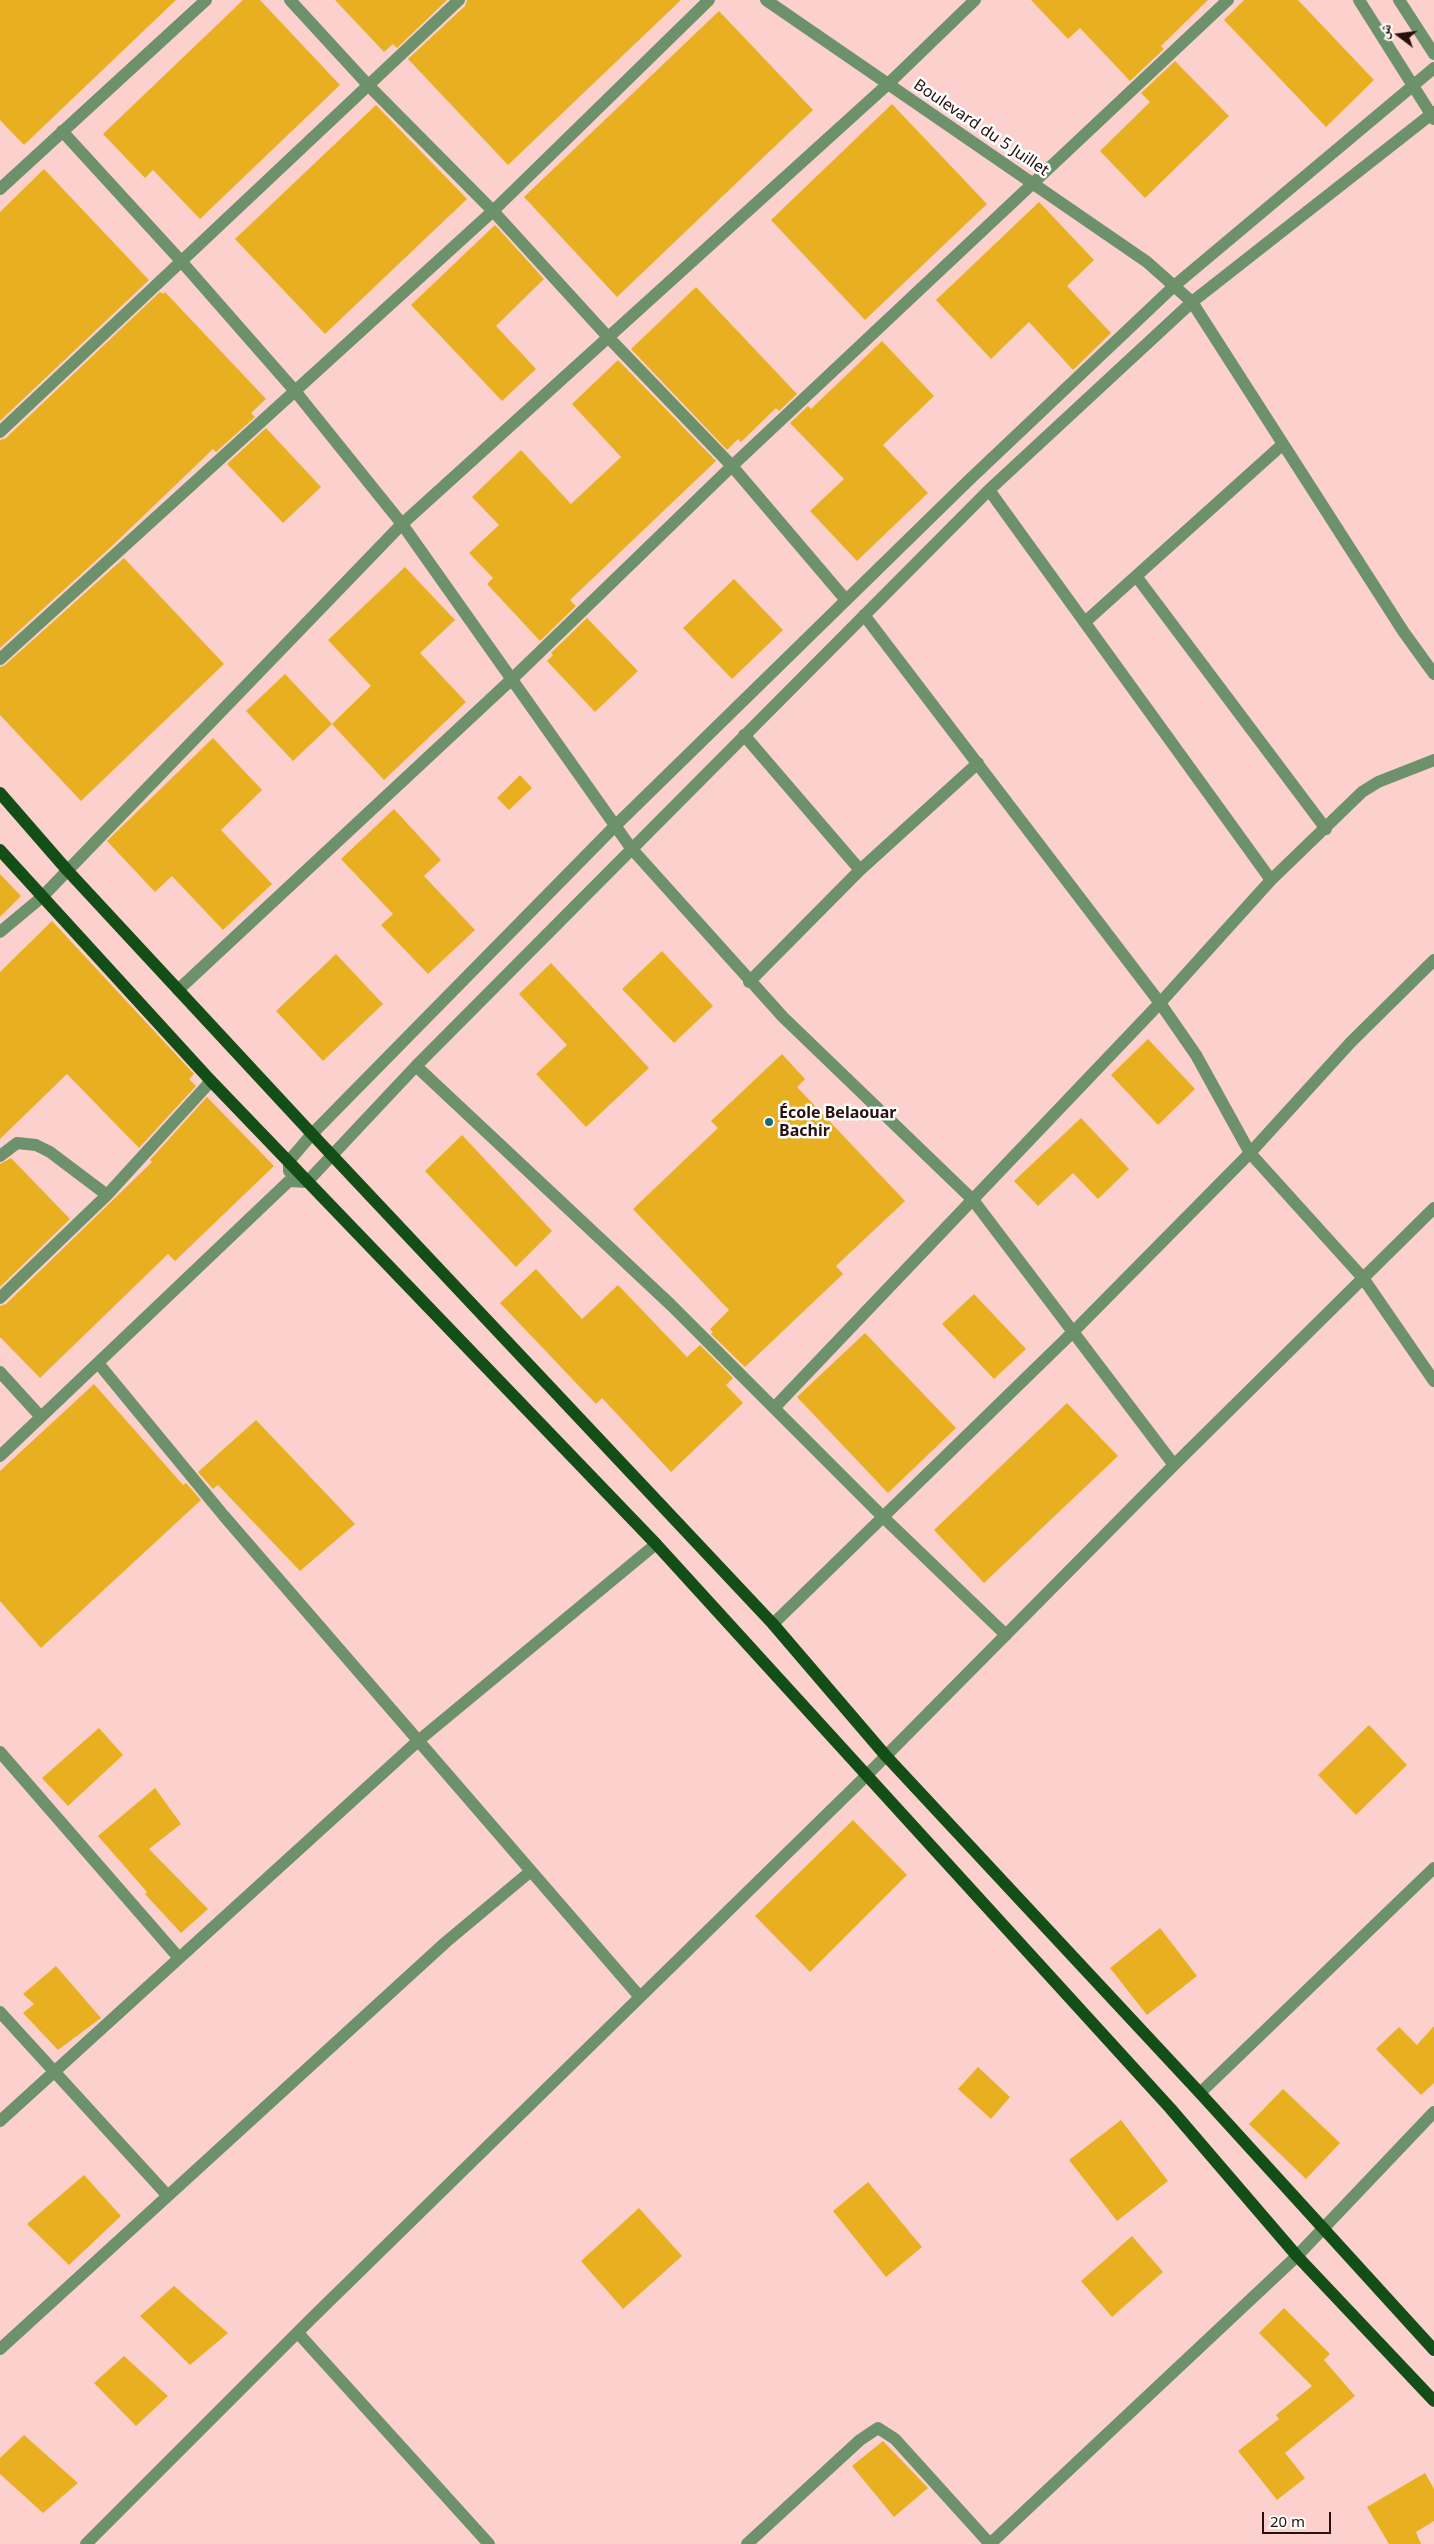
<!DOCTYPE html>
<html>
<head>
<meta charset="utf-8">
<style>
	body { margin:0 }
	#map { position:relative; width:1434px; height:2544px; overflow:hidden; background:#fcd1cd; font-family:"Noto Sans","Noto Naskh Arabic",sans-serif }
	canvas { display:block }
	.north { position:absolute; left:1374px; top:10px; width:50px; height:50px; -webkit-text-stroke:4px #fefefe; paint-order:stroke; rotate:285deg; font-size:14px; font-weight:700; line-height:20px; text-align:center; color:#28100f }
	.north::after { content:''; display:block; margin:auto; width:18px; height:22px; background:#28100f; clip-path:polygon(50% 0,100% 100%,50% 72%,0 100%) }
	.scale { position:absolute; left:1262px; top:2512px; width:69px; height:22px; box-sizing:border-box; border:2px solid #28100f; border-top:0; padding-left:6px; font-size:15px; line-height:18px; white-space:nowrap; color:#28100f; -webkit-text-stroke:4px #fefefe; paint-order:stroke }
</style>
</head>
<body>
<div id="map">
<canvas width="1434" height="2544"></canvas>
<div class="north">ش</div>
<div class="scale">20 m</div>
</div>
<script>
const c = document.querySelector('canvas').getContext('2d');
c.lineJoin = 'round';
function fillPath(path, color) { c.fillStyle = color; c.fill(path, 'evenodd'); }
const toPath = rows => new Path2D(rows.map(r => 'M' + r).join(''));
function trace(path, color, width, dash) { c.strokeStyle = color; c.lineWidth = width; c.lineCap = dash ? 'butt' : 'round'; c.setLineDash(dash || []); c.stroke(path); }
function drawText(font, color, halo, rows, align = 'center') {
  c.font = font + ' "Noto Sans",sans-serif'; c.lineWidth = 5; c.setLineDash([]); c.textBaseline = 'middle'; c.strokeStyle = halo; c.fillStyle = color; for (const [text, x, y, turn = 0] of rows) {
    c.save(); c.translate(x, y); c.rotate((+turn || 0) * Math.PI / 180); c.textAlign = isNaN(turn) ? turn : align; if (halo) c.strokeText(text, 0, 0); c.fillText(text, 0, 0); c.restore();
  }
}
fillPath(toPath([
	[0,0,176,0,24,145,0,120],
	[243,0,260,0,340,85,200,219,153,170,145,178,103,134],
	[335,0,447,0,397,48,393,44,384,52],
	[467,0,681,0,508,165,408,59,465,6],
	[1031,0,1208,0,1161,46,1164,49,1130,81,1080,28,1068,39],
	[1244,0,1298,0,1374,80,1326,127,1224,20],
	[719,11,813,110,617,297,524,197],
	[1175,61,1229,116,1145,198,1100,151,1150,102,1141,93],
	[892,104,987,204,865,320,771,220],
	[376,105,467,199,325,334,235,239],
	[44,169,149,280,0,421,0,212],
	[1039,202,1094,260,1067,286,1111,333,1073,370,1029,322,991,359,936,300],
	[495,225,544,279,496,326,536,369,502,401,411,305],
	[696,287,797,394,779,411,776,408,741,442,738,439,727,450,631,349],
	[160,292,163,294,165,292,266,399,251,413,255,417,216,452,213,449,112,546,0,648,0,440,6,438],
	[882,341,934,396,883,445,928,493,857,561,810,511,844,479,790,423,808,406,811,409],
	[618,360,716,461,570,600,576,606,540,641,487,584,493,578,469,553,499,525,472,497,521,450,571,504,621,457,572,404],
	[266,428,321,487,283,523,227,464],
	[124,558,224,664,81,801,0,715,0,667,5,665],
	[405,567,455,620,420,653,466,702,384,780,332,724,371,686,328,640],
	[734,579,783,630,732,679,683,628],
	[587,618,638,671,595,712,547,661,553,655,551,653],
	[285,674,332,724,293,761,246,711],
	[213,738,262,790,221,830,272,884,223,930,172,876,155,892,107,841],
	[520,775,532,788,509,810,497,798],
	[394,809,441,860,424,876,475,930,428,974,381,925,393,914,341,859],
	[0,874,21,896,0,917],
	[52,921,194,1074,189,1079,196,1086,139,1148,67,1074,0,1139,0,972],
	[662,951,713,1006,674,1043,622,989],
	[336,954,383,1004,323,1061,276,1011],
	[551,963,649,1068,586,1127,536,1074,567,1045,519,994],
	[1148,1039,1195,1089,1158,1125,1111,1075],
	[782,1054,805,1079,797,1087,905,1201,836,1266,843,1274,745,1367,711,1334,713,1332,710,1329,729,1310,633,1209,718,1128,711,1121],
	[207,1097,274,1166,175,1261,168,1254,40,1378,0,1337,0,1306,6,1304,152,1162,150,1160],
	[1081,1118,1129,1169,1098,1199,1073,1173,1038,1206,1014,1181],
	[462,1135,552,1231,516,1267,425,1171],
	[11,1158,70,1219,0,1287,0,1164],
	[536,1269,582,1319,618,1285,687,1357,700,1345,733,1378,726,1385,743,1403,671,1472,602,1398,596,1404,500,1303],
	[974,1294,1026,1349,994,1379,942,1324],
	[865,1333,956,1428,888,1493,797,1397],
	[94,1384,183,1485,186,1483,201,1500,41,1648,0,1601,0,1471],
	[1067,1403,1118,1456,984,1583,934,1530],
	[256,1420,355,1524,300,1571,218,1485,213,1489,198,1472],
	[1369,1725,1407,1765,1356,1815,1318,1775],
	[99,1728,123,1755,68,1806,42,1778],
	[155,1788,181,1824,149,1849,208,1909,181,1933,145,1894,147,1892,98,1836],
	[853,1820,907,1875,810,1972,755,1916],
	[1160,1928,1197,1976,1147,2015,1110,1968],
	[56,1966,101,2018,58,2050,23,2013,34,2004,23,1994],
	[1434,2026,1434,2083,1421,2095,1376,2049,1399,2027,1417,2045],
	[978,2067,1010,2097,991,2119,958,2089],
	[1283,2089,1340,2143,1306,2179,1249,2124],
	[1121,2120,1168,2181,1117,2221,1069,2160],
	[84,2175,121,2216,69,2265,27,2224],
	[868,2182,922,2247,886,2277,833,2211],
	[639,2208,682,2256,623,2309,581,2261],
	[1132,2236,1163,2272,1112,2317,1081,2281],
	[174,2286,228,2333,190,2365,140,2316],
	[1284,2308,1330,2354,1324,2360,1355,2396,1285,2453,1305,2478,1277,2500,1238,2451,1279,2419,1276,2415,1312,2386,1259,2333],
	[124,2356,168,2396,136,2426,94,2383],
	[24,2435,78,2483,43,2513,0,2474,0,2458],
	[883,2441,928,2488,894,2517,852,2466],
	[1425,2473,1434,2489,1434,2521,1416,2532,1421,2544,1389,2544,1367,2507]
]), '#e8af20');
trace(toPath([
	[290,0,369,86,493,211,608,337,732,466,846,600],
	[766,0,1147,262,1192,302,1403,631,1434,674],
	[1359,0,1434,119],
	[1399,0,1434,54],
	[62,131,181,261,295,391,402,524,631,848,783,1017,973,1200,1174,1465],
	[0,189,206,0],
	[0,432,459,0],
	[989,490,1271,880],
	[1136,576,1326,829],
	[864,615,1160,1003,1196,1055,1250,1153,1363,1278,1434,1381],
	[1085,622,1283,444],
	[0,659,493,211,709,0],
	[744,735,860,870,978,763],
	[0,932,42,897,402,524,888,84,975,0],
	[749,982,860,870],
	[178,990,512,679,732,466,1228,0],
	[416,1066,671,1305,882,1516,1006,1635],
	[0,1156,17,1143,36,1145,50,1152,107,1195],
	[289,1171,289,1161,312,1134,614,827,968,481,1174,286,1434,68],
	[0,1298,107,1195,211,1081],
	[98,1363,224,1516,640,1997],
	[0,1372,41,1417],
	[774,1408,1160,1003,1271,880,1362,792,1378,782,1434,760],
	[0,1456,289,1181,307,1182,416,1066,989,490,1192,302,1434,112],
	[773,1624,1074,1331,1250,1153,1351,1042,1434,960],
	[0,1752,179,1958],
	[0,2012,167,2195],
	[1200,2093,1434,1868],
	[0,2121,418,1741,656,1544],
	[298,2333,489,2544],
	[0,2349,446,1942,531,1871],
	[86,2544,312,2318,866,1776,1174,1465,1434,1208],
	[747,2544,860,2440,878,2428,895,2439,990,2544],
	[990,2544,1297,2256,1434,2112]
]), '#6c916b', 12);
trace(toPath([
	[0,793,67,870,312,1134,773,1624,886,1756,1200,2093,1434,2350],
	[0,850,211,1081,656,1544,1170,2108,1297,2256,1434,2401]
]), '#134e16', 12);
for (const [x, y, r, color] of [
	[769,1122,5,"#1d6970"]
]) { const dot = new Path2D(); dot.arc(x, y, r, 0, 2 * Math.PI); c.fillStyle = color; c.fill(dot); trace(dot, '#fefefe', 2); }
drawText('16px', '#28100f', '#fefefe', [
	["Boulevard du 5 Juillet",981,128,34]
]);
drawText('bold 16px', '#28100f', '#fefefe', [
	["École Belaouar",779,1113],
	["Bachir",779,1131]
], 'left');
</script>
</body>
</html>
